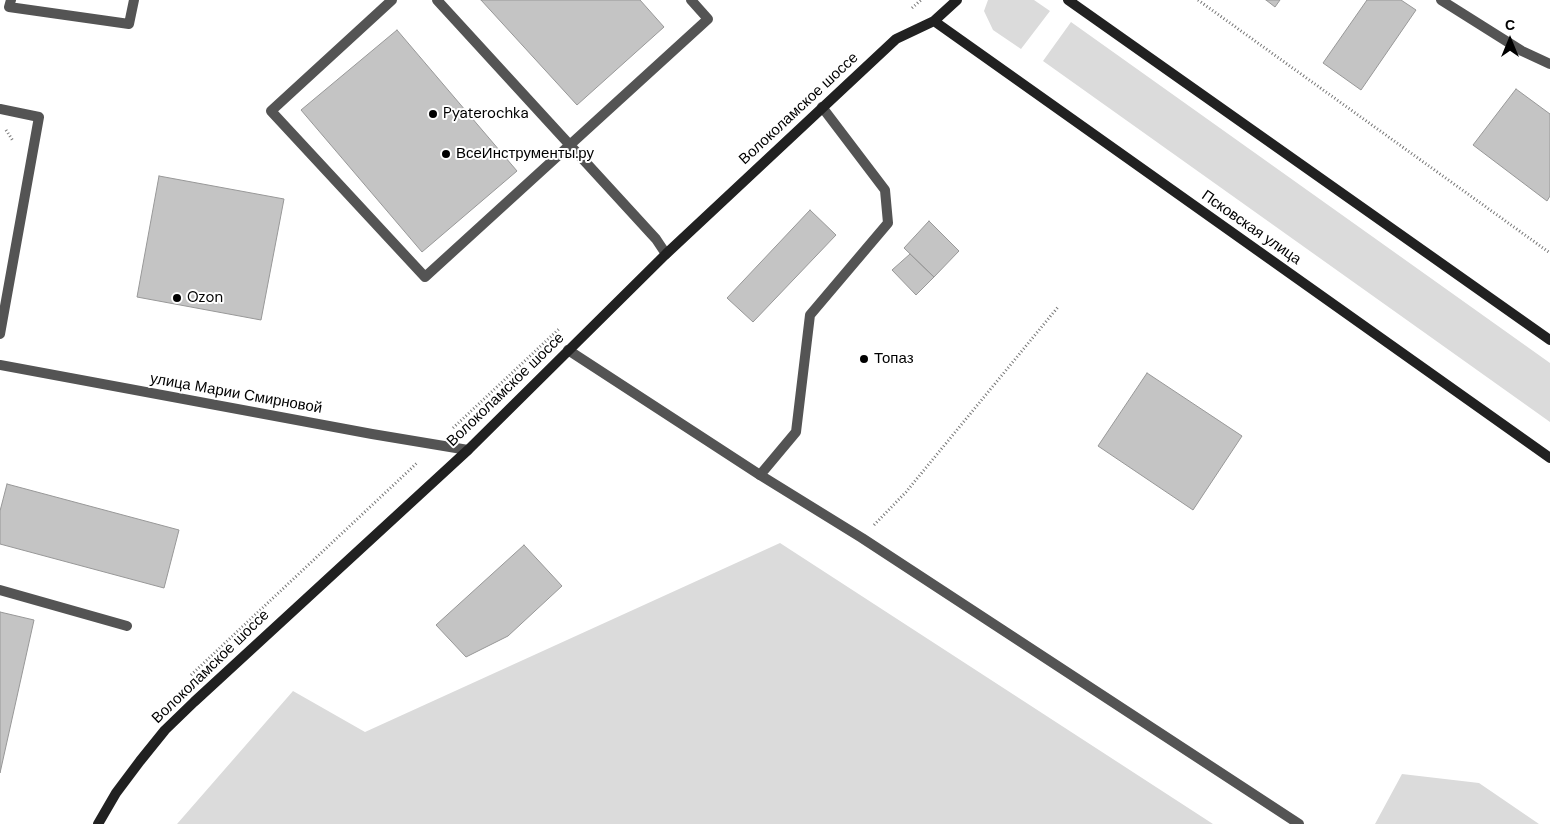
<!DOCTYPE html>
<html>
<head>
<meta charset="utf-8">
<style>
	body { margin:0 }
	#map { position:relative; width:1550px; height:824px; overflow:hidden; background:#fff; font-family:"DM Sans",sans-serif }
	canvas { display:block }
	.north { position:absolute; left:1485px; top:15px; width:50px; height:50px; -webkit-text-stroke:4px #fff; paint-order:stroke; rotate:0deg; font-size:14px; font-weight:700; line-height:20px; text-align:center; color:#000 }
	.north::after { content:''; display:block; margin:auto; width:18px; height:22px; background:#000; clip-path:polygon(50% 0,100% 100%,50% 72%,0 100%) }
</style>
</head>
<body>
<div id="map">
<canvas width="1550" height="824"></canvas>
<div class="north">С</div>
</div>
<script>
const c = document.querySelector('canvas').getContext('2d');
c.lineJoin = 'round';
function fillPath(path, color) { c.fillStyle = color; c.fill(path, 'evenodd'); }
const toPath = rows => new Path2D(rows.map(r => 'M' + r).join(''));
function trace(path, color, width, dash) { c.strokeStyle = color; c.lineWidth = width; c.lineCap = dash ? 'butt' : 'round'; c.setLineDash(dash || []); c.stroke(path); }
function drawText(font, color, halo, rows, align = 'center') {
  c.font = font + ' "DM Sans",sans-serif'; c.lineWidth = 4; c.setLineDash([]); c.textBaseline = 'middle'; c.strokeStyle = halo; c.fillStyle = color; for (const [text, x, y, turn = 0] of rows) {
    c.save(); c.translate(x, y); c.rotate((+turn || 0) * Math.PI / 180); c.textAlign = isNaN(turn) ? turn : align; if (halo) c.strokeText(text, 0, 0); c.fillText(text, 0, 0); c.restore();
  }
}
fillPath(toPath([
	[988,0,1034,0,1050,11,1021,49,993,30,984,11],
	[1071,22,1550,363,1550,422,1043,61],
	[780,543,1213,824,177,824,293,691,365,732],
	[1402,774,1479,783,1539,824,1375,824]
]), '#dbdbdb');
const building = toPath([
	[481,0,640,0,664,27,577,105,481,0],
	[1266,0,1280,0,1275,7,1266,0],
	[1367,0,1401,0,1416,10,1361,90,1323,63,1367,0],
	[397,30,517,171,422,252,301,110,397,30],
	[1516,89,1550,114,1550,196,1547,201,1473,145,1516,89],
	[159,176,284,199,261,320,137,297,159,176],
	[810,210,836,235,753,322,727,298,810,210],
	[929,221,959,251,934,277,904,248,929,221],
	[910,254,934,277,916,295,892,270,910,254],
	[1147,373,1242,436,1193,510,1098,446,1147,373],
	[7,484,179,530,164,588,0,544,0,511,7,484],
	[524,545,562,586,508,636,466,657,436,625,524,545],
	[0,612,34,620,0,773,0,612]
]);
fillPath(building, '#c4c4c4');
trace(building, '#989898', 1);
trace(toPath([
	[1198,0,1550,253],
	[912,8,921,0],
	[6,130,13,141],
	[453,428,560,328],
	[874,525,906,492,1058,307],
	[191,675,418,462]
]), '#767676', 3, [1, 2.5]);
trace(toPath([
	[11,0,9,7,129,24,134,0],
	[392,0,271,111,425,277,708,19,691,0],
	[437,0,656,239,666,254],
	[1441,0,1522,51,1550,64],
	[822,107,885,190,888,223,810,315,796,432,760,475,862,538,1299,824],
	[0,109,39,117,0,334],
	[0,590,127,626]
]), '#545454', 10);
trace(toPath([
	[568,350,760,475],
	[0,365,372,434,468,450]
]), '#545454', 10);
trace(toPath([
	[1068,0,1550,340],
	[934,21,1550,458],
	[98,824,116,793,140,761,165,730,194,702,468,450,666,254,896,39,934,21,957,0]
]), '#212121', 10);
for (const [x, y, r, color] of [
	[433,114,5,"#000"],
	[446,154,5,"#000"],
	[177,298,5,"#000"],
	[864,359,5,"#000"]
]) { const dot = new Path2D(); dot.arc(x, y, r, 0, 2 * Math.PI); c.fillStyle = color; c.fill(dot); trace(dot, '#fff', 2); }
drawText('15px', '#000', '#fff', [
	["Волоколамское шоссе",799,109,-43],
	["Псковская улица",1251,228,35],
	["Волоколамское шоссе",506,390,-44],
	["улица Марии Смирновой",236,394,10],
	["Волоколамское шоссе",211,667,-44]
]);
drawText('15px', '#000', '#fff', [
	["Pyaterochka",443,114],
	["ВсеИнструменты.ру",456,154],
	["Ozon",187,298],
	["Топаз",874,359]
], 'left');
</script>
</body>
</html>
